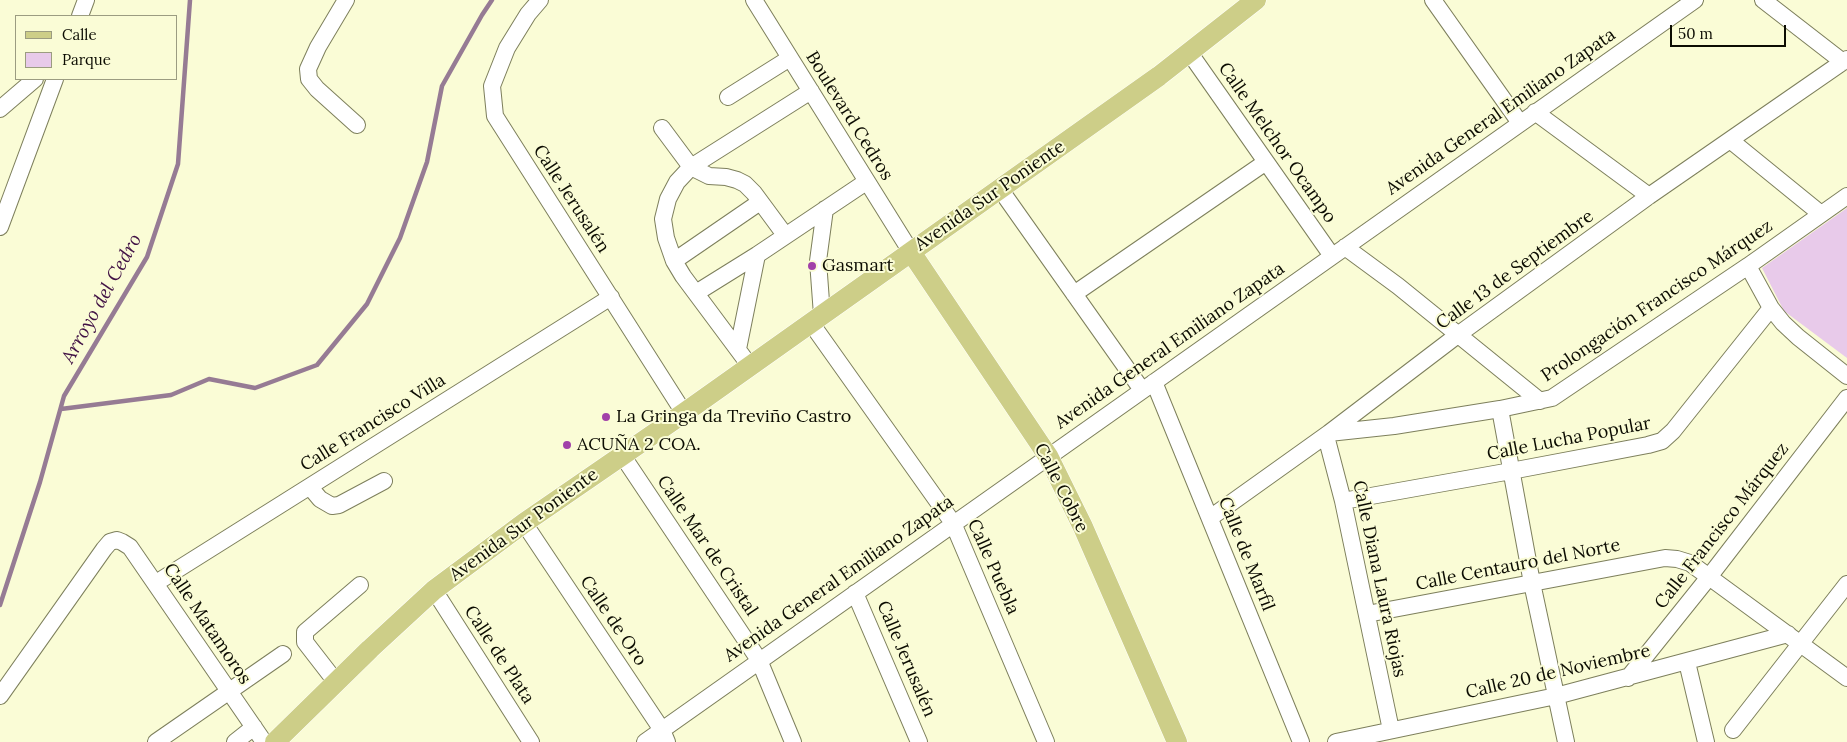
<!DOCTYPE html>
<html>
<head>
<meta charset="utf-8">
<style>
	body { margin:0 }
	#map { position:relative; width:1847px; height:742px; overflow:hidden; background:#fafcd6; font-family:Lora,serif }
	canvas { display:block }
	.legend { position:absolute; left:15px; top:15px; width:162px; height:65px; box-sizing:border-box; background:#fafcd6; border:1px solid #9b9c81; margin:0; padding:6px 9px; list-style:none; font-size:15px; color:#0c0c02 }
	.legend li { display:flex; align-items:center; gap:10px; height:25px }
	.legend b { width:25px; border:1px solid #9b9c81 }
	.scale { position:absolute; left:1670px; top:25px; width:116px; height:22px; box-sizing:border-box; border:2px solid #0c0c02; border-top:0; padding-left:6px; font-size:15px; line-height:18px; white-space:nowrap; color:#0c0c02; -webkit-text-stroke:4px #fafcd6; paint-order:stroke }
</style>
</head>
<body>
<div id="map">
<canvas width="1847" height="742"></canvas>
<ul class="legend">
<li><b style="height:6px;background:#cdce88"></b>Calle</li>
<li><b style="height:14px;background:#e8caea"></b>Parque</li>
</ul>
<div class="scale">50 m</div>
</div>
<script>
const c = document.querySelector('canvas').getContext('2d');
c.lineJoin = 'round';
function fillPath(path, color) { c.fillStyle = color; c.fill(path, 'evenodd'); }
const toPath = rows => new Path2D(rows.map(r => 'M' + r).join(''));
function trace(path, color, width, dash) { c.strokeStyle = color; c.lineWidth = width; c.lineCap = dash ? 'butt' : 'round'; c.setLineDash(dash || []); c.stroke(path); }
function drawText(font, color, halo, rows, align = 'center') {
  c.font = font + ' Lora,serif'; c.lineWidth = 4; c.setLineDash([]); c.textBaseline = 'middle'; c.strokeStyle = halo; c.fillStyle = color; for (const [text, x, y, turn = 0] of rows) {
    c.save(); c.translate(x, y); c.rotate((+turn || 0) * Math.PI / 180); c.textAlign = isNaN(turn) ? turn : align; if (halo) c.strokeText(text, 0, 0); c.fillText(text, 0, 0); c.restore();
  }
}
fillPath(toPath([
	[1847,208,1847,358,1784,311,1762,268]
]), '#e8caea');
trace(toPath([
	[61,409,171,395,209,379,255,388,317,365,367,304,400,238,427,162,442,86,482,15,492,0],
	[0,605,40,482,64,396,147,257,178,164,190,0]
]), '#967b94', 4.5);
const minor = toPath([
	[346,0,318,47,308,69,309,79,317,89,357,125],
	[540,0,528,14,507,48,492,86,495,116,684,413],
	[754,0,911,252],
	[1433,0,1520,123],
	[1763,0,1843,62],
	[80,16,86,0],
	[1189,52,1332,256],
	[728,97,790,58],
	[0,109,35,79],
	[1535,112,1649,196],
	[662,128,691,167,709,176,726,177,737,180,745,184,754,193,785,235],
	[1730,140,1821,214],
	[1000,189,1142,390],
	[0,227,55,79],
	[1345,247,1398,286,1540,401],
	[674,261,760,202],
	[1748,266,1771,308,1783,323,1798,337,1847,376],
	[696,293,757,255,866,182],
	[1074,294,1266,162],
	[822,315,818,261,825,209],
	[811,323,953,523,1046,742],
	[738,349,757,255],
	[750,366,683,276,674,261,666,238,663,219,668,199,677,182,691,167,811,91],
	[1154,382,1301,742],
	[1500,409,1532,583,1566,742],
	[1329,433,1394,426,1500,409,1552,398,1748,266,1847,196],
	[1326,436,1343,501,1391,730],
	[622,455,759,660,793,742],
	[310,487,320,499,332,506,339,505,384,481],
	[1343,501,1511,471,1648,445,1662,441,1673,431,1771,308],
	[1210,518,1329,433,1459,334,1649,196,1847,59],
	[524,523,662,730,667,742],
	[156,583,611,297],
	[434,590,531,742],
	[855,593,919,742],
	[1367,614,1665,558,1677,559,1690,563,1847,678],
	[1687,662,1706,742],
	[1628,678,1709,577,1847,398],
	[336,682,305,642,305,632,360,585],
	[0,696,104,549,110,542,117,540,122,542,130,547,264,742],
	[1733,730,1847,584],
	[156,742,283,654],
	[235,742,254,727],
	[645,742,1695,0],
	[1336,742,1556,696,1788,634]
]);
const major = toPath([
	[911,252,1048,456,1083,527,1177,742],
	[275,742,370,649,434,590,524,523,684,413,1159,76,1256,0]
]);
trace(minor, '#7d7f5c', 18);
trace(major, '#fff', 21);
trace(minor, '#fff', 16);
trace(major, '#cdce88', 20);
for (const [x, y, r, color] of [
	[812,266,5,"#a141a9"],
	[606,417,5,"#a141a9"],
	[567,445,5,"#a141a9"]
]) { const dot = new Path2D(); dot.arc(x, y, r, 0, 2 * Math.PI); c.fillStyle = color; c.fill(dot); trace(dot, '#fafcd6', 2); }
drawText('18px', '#0c0c02', '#fafcd6', [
	["Avenida General Emiliano Zapata",1501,112,-35],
	["Boulevard Cedros",849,116,58],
	["Calle Melchor Ocampo",1277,143,55],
	["Avenida Sur Poniente",990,196,-35],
	["Calle Jerusalén",571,199,57],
	["Calle 13 de Septiembre",1515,270,-36],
	["Prolongación Francisco Márquez",1657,301,-34],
	["Avenida General Emiliano Zapata",1170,346,-35],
	["Calle Francisco Villa",373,423,-32],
	["Calle Lucha Popular",1569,439,-11],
	["Calle Cobre",1061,488,63],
	["Avenida Sur Poniente",524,525,-36],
	["Calle Francisco Márquez",1722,526,-52],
	["Calle Mar de Cristal",707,546,56],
	["Calle de Marfil",1246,554,68],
	["Calle Centauro del Norte",1518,565,-11],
	["Calle Puebla",993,567,66],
	["Avenida General Emiliano Zapata",839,579,-35],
	["Calle Diana Laura Riojas",1379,579,78],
	["Calle de Oro",613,621,56],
	["Calle Matamoros",207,624,56],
	["Calle de Plata",499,655,57],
	["Calle Jerusalén",906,659,67],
	["Calle 20 de Noviembre",1558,672,-13]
]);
drawText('18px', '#0c0c02', '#fafcd6', [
	["Gasmart",822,266],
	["La Gringa da Treviño Castro",616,417],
	["ACUÑA 2 COA.",577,445]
], 'left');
drawText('italic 19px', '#401144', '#fafcd6', [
	["Arroyo del Cedro",102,299,-61]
]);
</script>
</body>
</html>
